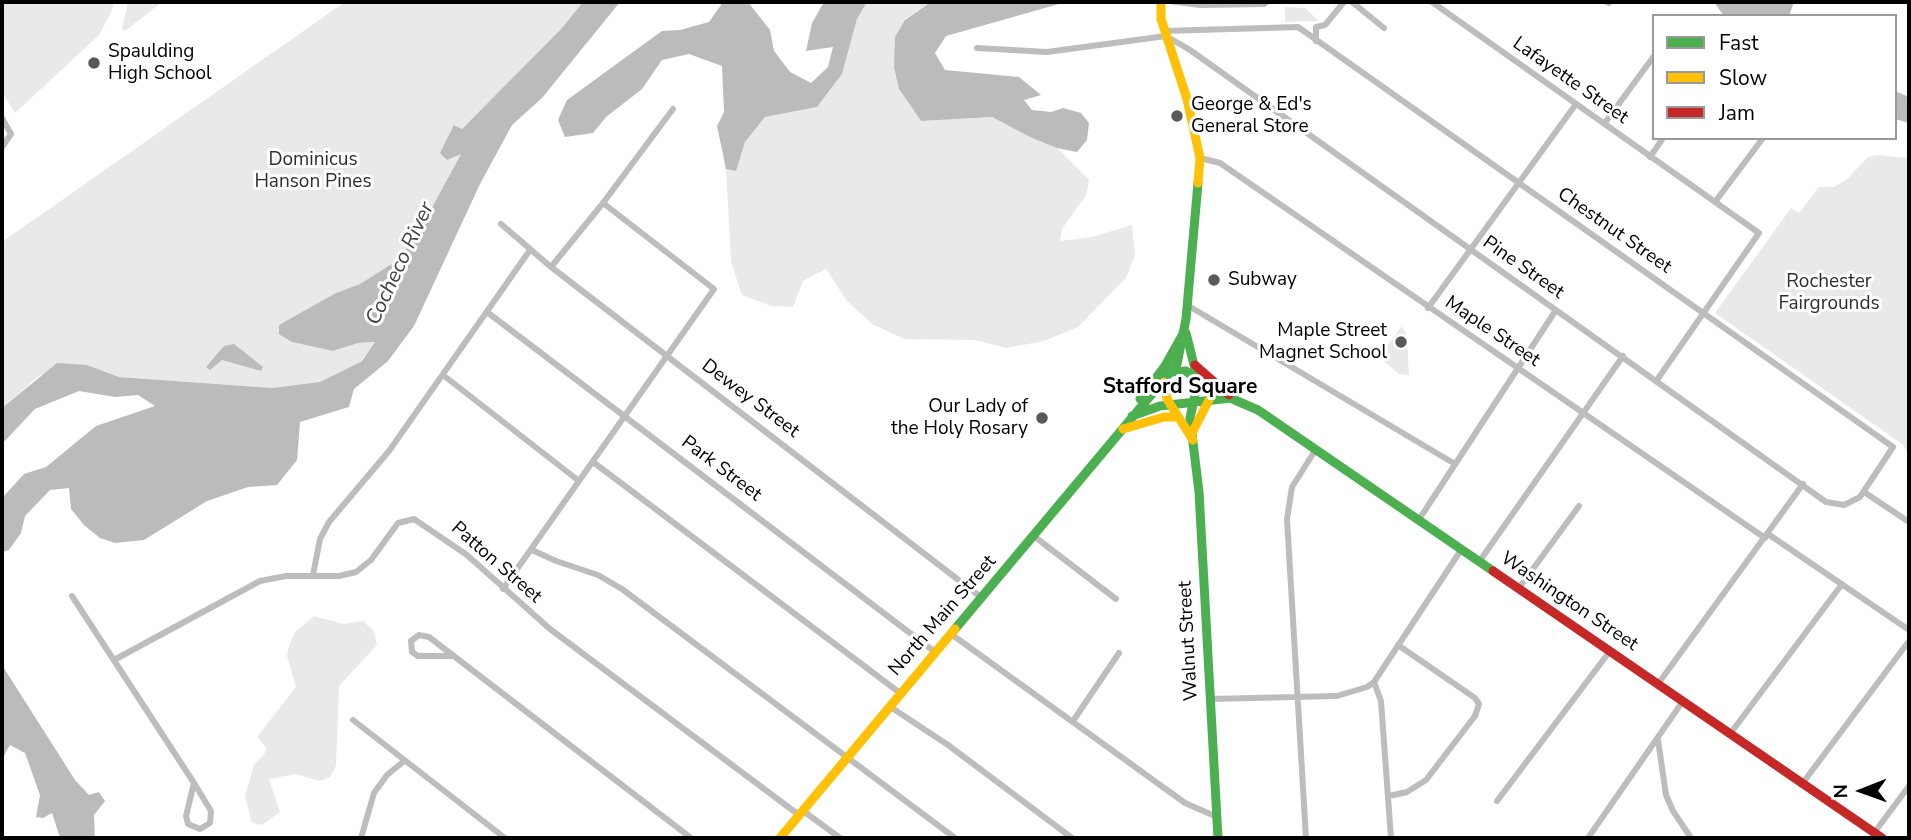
<!DOCTYPE html>
<html>
<head>
<meta charset="utf-8">
<style>
	body { margin:0 }
	#map { position:relative; width:1911px; height:840px; overflow:hidden; background:#fff; font-family:"Nunito Sans",sans-serif }
	canvas { display:block }
	.frame { position:absolute; inset:0; border:4px solid #000; pointer-events:none }
	.legend { position:absolute; left:1652px; top:14px; width:245px; height:126px; box-sizing:border-box; background:#fff; border:2px solid #999; margin:0; padding:9px 12px; list-style:none; font-size:21px; color:#000 }
	.legend li { display:flex; align-items:center; gap:14px; height:35px }
	.legend b { width:35px; border:2px solid #999 }
	.north { position:absolute; left:1827px; top:756px; width:70px; height:70px; -webkit-text-stroke:5px #fff; paint-order:stroke; rotate:269deg; font-size:19px; font-weight:700; line-height:28px; text-align:center; color:#000 }
	.north::after { content:''; display:block; margin:auto; width:24px; height:32px; background:#000; clip-path:polygon(50% 0,100% 100%,50% 72%,0 100%) }
</style>
</head>
<body>
<div id="map">
<canvas width="1911" height="840"></canvas>
<div class="frame"></div>
<ul class="legend">
<li><b style="height:9px;background:#4caf50"></b>Fast</li>
<li><b style="height:9px;background:#ffc107"></b>Slow</li>
<li><b style="height:9px;background:#c62828"></b>Jam</li>
</ul>
<div class="north">N</div>
</div>
<script>
const c = document.querySelector('canvas').getContext('2d');
c.lineJoin = 'round';
function fillPath(path, color) { c.fillStyle = color; c.fill(path, 'evenodd'); }
const toPath = rows => new Path2D(rows.map(r => 'M' + r).join(''));
function trace(path, color, width, dash) { c.strokeStyle = color; c.lineWidth = width; c.lineCap = dash ? 'butt' : 'round'; c.setLineDash(dash || []); c.stroke(path); }
function drawText(font, color, halo, rows, align = 'center') {
  c.font = font + ' "Nunito Sans",sans-serif'; c.lineWidth = 6; c.setLineDash([]); c.textBaseline = 'middle'; c.strokeStyle = halo; c.fillStyle = color; for (const [text, x, y, turn = 0] of rows) {
    c.save(); c.translate(x, y); c.rotate((+turn || 0) * Math.PI / 180); c.textAlign = isNaN(turn) ? turn : align; if (halo) c.strokeText(text, 0, 0); c.fillText(text, 0, 0); c.restore();
  }
}
fillPath(toPath([
	[2,2,114,2,111,13,99,35,15,113,2,92],
	[128,2,162,2,125,31,122,28],
	[345,2,583,2,561,29,462,129,455,125,462,152,416,237,398,260,360,284,336,293,292,342,333,351,358,343,376,342,361,361,320,382,272,388,119,377,87,365,40,375,2,408,2,242],
	[867,2,931,2,905,19,899,89,921,121,992,117,1057,148,1089,180,1086,195,1062,229,1060,241,1092,237,1132,225,1135,256,1126,278,1078,327,1044,341,1007,348,974,340,904,339,872,324,847,301,826,269,803,281,793,307,771,306,742,295,731,262,726,169,736,170,745,142,765,117,817,107,842,74,857,19],
	[1285,7,1305,8,1319,21,1285,22],
	[1877,155,1909,158,1909,455,1902,444,1715,313,1791,208,1799,213,1819,187,1834,187,1847,179,1868,157],
	[1402,326,1407,337,1409,375,1399,374,1379,357],
	[314,616,344,624,363,621,374,631,377,645,339,686,336,766,330,777,320,781,295,774,269,779,280,812,262,825,252,823,245,796,254,765,265,753,266,747,257,737,296,687,287,656,289,646,296,631]
]), '#e9e9e9');
fillPath(toPath([
	[583,2,620,2,542,98,512,125,480,184,414,326,388,361,354,389,349,407,300,422,297,460,277,485,248,487,207,501,144,540,115,543,100,538,84,525,71,509,69,488,50,490,25,516,21,533,9,550,2,552,2,498,24,474,46,467,96,426,155,406,138,395,115,397,79,391,35,409,2,444,2,408,57,363,87,365,119,377,272,388,320,382,362,361,375,342,358,343,333,351,292,342,279,334,279,325,336,293,360,284,398,260,416,237,461,154,447,160,440,153,454,125,462,129,561,29],
	[720,2,748,2,770,30,774,51,790,72,811,83,828,67,833,47,806,51,812,23,824,2,867,2,857,19,842,74,817,107,765,117,745,142,736,171,726,169,717,126,724,112,722,66,689,54,662,60,642,89,606,117,593,133,565,137,558,120,567,100,662,31,680,30,709,22,721,5],
	[931,2,1066,2,946,36,935,53,945,70,1019,77,1041,95,1024,100,1032,110,1051,112,1063,108,1081,113,1089,123,1087,140,1077,152,1057,148,1030,137,992,117,921,121,899,89,894,67,895,37,905,20],
	[1154,2,1272,2,1265,7,1200,8],
	[1714,2,1794,2,1789,16,1724,16],
	[1895,91,1909,97,1909,123,1895,119],
	[234,344,263,367,261,371,222,360,210,370,206,367,224,346],
	[2,665,75,780,89,795,99,792,105,801,94,815,95,838,60,838,52,813,43,818,36,817,40,795,25,753,10,745,2,759]
]), '#bbb');
trace(toPath([
	[1352,2,1384,28],
	[1432,2,1759,233,1657,380],
	[1607,2,1609,3],
	[1316,41,1316,27,1325,25,1344,2],
	[977,48,1047,52,1166,36,1190,50,1826,502,1844,505,1860,497,1893,447,1298,27,1164,31],
	[2,118,11,134,2,147],
	[1604,124,1654,56],
	[1650,157,1663,138],
	[1200,158,1220,163,1765,538],
	[1715,202,1763,138],
	[501,224,551,267,982,598],
	[551,267,603,203,673,109],
	[1187,305,1455,464],
	[1428,308,1576,104],
	[487,312,935,652],
	[443,375,579,481],
	[593,462,900,693],
	[1864,492,1909,522],
	[1418,521,1556,310],
	[1768,534,1909,630],
	[1035,537,1116,599],
	[532,550,556,561,598,575,622,589,955,838],
	[1479,562,1623,356],
	[313,575,320,539,329,522,389,451,530,250],
	[1519,588,1579,506],
	[503,589,714,289,603,203],
	[72,596,194,783,211,811,210,823,200,829,188,824,186,816,194,783],
	[951,634,1185,803,1217,817],
	[453,656,418,656,412,652,411,641,419,635,429,637,691,838],
	[114,660,260,581,286,576,339,576,356,572,371,560,398,523,414,519,467,555,550,629,799,815],
	[1374,682,1381,701,1391,838],
	[1658,684,1803,484],
	[1210,699,1337,696,1367,687,1374,682,1461,550],
	[889,706,948,745,1072,838],
	[353,720,505,838],
	[1073,721,1119,653],
	[1730,734,1842,584],
	[1658,740,1666,795,1673,811,1691,838],
	[1802,784,1909,641],
	[1389,796,1407,792,1426,780,1475,716,1479,704,1475,698,1398,645],
	[1497,801,1610,651],
	[802,810,840,838],
	[1874,833,1909,786],
	[361,838,374,793,387,775,404,761],
	[1306,838,1287,519,1292,487,1316,449],
	[1588,838,1683,701]
]), '#bdbdbd', 6);
trace(toPath([
	[1186,333,1198,381,1190,418,1199,492,1218,838],
	[1172,372,1186,371,1207,388,1258,410,1493,571],
	[1140,399,1165,366,1184,332],
	[1132,416,1160,406,1231,398],
	[955,629,1177,364,1186,319,1198,183]
]), '#4caf50', 9);
trace(toPath([
	[1161,2,1161,19,1187,99,1200,158,1198,183],
	[1164,382,1167,399,1193,440],
	[1123,429,1164,417,1178,417],
	[1193,431,1209,400],
	[780,838,955,629]
]), '#ffc107', 9);
trace(toPath([
	[1195,365,1229,395],
	[1493,571,1882,838]
]), '#c62828', 9);
for (const [x, y, r, color] of [
	[94,63,7,"#595959"],
	[1177,116,7,"#595959"],
	[1214,280,7,"#595959"],
	[1401,342,7,"#595959"],
	[1042,418,7,"#595959"]
]) { const dot = new Path2D(); dot.arc(x, y, r, 0, 2 * Math.PI); c.fillStyle = color; c.fill(dot); trace(dot, '#fff', 2.5); }
drawText('19px', '#000', '#fff', [
	["Spaulding",108,52],
	["High School",108,74],
	["George & Ed's",1191,105],
	["General Store",1191,127],
	["Subway",1228,280],
	["Maple Street",1387,331,"right"],
	["Magnet School",1387,353,"right"],
	["Our Lady of",1028,407,"right"],
	["the Holy Rosary",1028,429,"right"]
], 'left');
drawText('19px', '#000', '#fff', [
	["Lafayette Street",1570,81,35],
	["Chestnut Street",1614,231,35],
	["Pine Street",1523,268,35],
	["Maple Street",1492,332,34],
	["Dewey Street",750,399,37],
	["Park Street",721,469,37],
	["Patton Street",496,563,41],
	["Washington Street",1569,602,34],
	["North Main Street",943,616,-49],
	["Walnut Street",1189,641,-93]
]);
drawText('19px', '#2e2e2e', '#fff', [
	["Dominicus",313,160],
	["Hanson Pines",313,182],
	["Rochester",1829,282],
	["Fairgrounds",1829,304]
]);
drawText('italic 21px', '#3f3f3f', '#fff', [
	["Cocheco River",401,264,-65]
]);
drawText('bold 21px', '#000', '#fff', [
	["Stafford Square",1180,388]
]);
</script>
</body>
</html>
